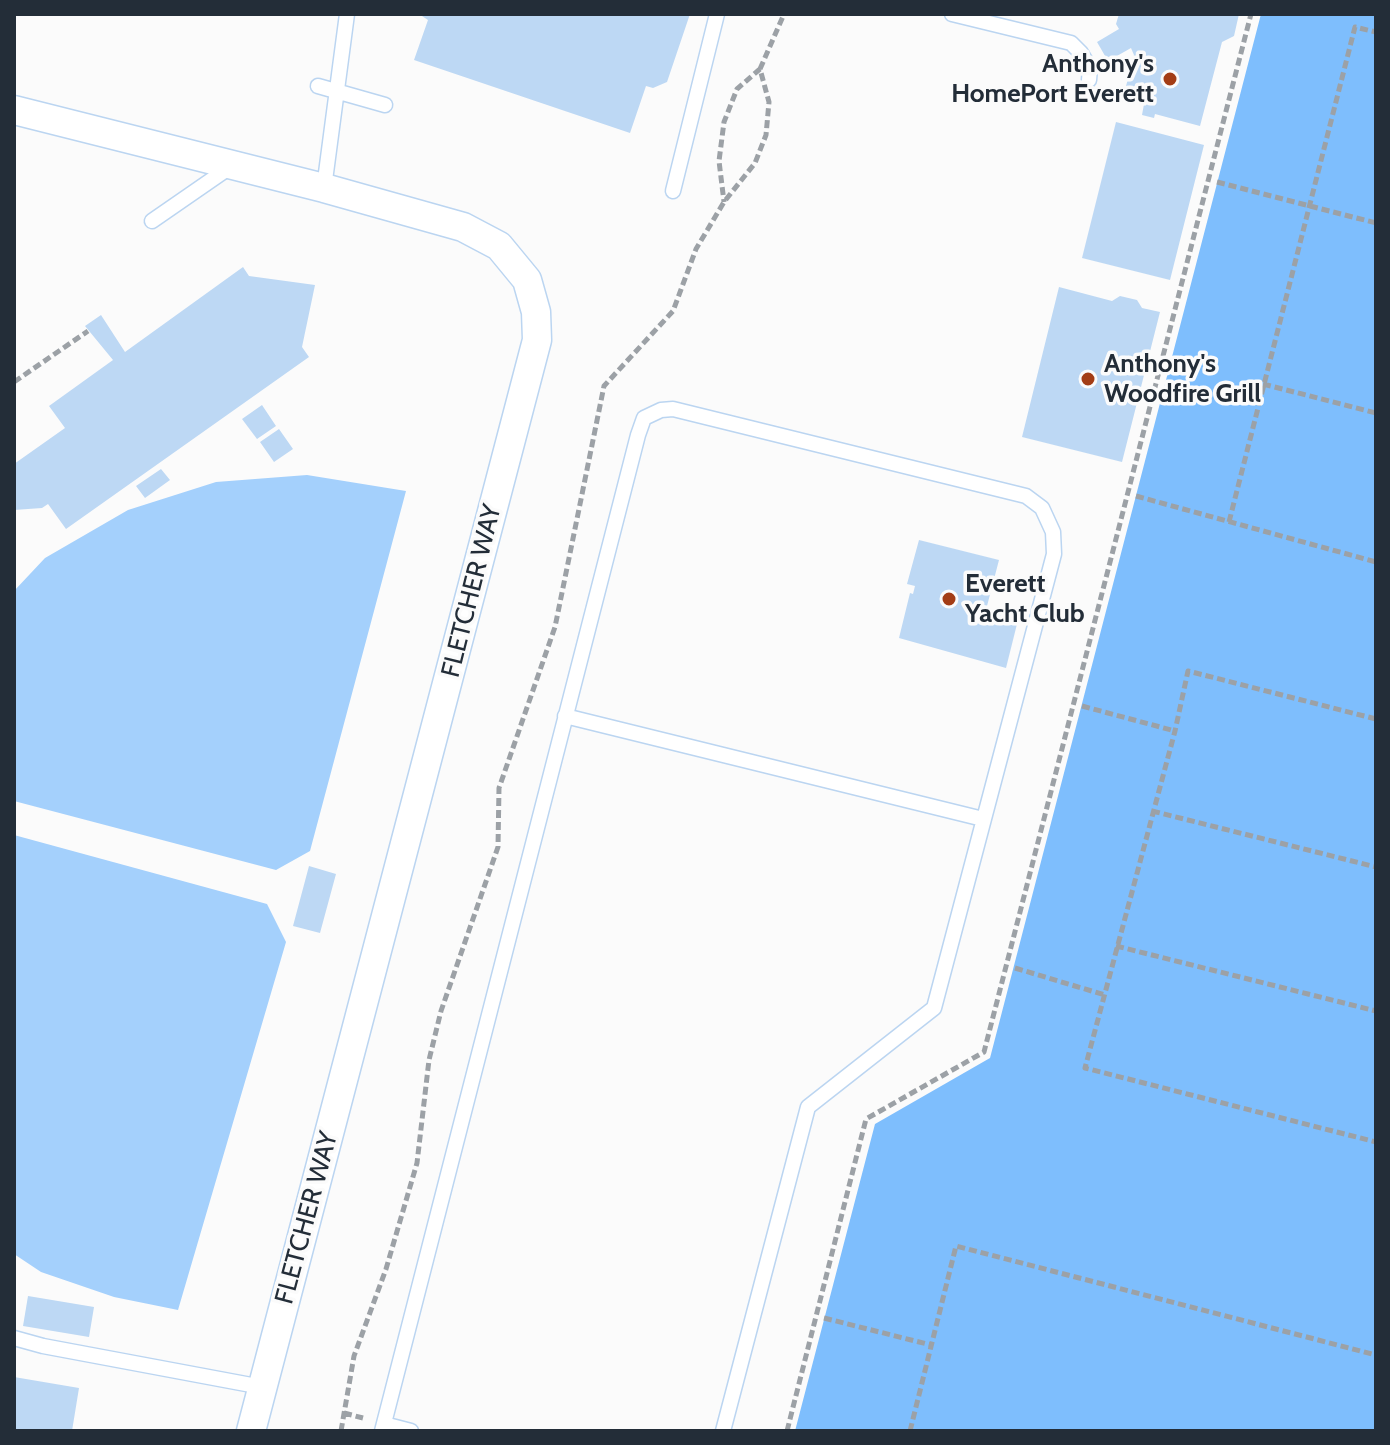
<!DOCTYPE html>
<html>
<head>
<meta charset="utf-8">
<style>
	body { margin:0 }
	#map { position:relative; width:1390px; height:1445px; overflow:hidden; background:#fbfbfb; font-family:Cabin,sans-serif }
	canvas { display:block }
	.frame { position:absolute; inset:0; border:16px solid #232d38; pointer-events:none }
</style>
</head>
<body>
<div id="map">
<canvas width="1390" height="1445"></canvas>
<div class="frame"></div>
</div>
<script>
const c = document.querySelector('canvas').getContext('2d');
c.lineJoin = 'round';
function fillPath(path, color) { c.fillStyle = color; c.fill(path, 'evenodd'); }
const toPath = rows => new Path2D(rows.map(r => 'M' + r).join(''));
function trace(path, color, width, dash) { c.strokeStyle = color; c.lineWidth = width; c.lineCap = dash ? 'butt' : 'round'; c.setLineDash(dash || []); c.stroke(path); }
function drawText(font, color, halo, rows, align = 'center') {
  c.font = font + ' Cabin,sans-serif'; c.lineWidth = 7; c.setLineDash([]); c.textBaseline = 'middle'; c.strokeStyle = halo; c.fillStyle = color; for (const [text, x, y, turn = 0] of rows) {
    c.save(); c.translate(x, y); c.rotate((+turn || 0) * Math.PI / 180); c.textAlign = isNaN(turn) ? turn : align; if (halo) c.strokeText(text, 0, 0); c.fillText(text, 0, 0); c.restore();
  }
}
fillPath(toPath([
	[307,475,406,491,310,851,276,870,14,801,14,591,45,558,128,510,216,482],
	[14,835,267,904,286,942,178,1310,114,1297,41,1272,14,1254]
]), '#a4d0fc');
fillPath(toPath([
	[1261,14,1376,14,1376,1431,795,1431,875,1124,990,1058]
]), '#7ebefd');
fillPath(toPath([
	[419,14,690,14,667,82,653,88,646,86,630,133,414,60,428,20],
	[1119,14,1239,14,1234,36,1222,42,1200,126,1155,114,1154,118,1142,115,1144,104,1123,98,1134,55,1131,48,1108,61,1097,42,1119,29,1116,24],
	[1116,122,1204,145,1170,280,1082,258],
	[243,267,249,276,315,285,302,347,309,357,66,529,48,504,42,508,14,510,14,464,65,428,49,406,113,360,85,326,101,315,125,352],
	[1059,287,1112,301,1120,296,1137,300,1142,308,1160,312,1122,462,1022,437],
	[262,405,276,426,257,439,242,419],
	[279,429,293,449,274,462,260,442],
	[161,469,170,480,145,498,136,486],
	[919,540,999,560,987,606,984,605,982,611,1018,620,1006,668,899,638,910,593,913,594,915,586,907,584],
	[309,866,336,874,320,933,293,926],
	[28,1296,94,1307,89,1337,23,1326],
	[14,1377,79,1388,72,1431,14,1431]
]), '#bdd8f4');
const lane = toPath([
	[952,14,1071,43,1081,53,1090,68,1089,80],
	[318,86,385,105],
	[324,188,347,14],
	[673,191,717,14],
	[152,221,233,165],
	[565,716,983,819],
	[14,1338,43,1346,262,1387],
	[384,1424,411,1431],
	[382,1431,638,435,644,418,661,410,673,409,1026,496,1042,508,1053,532,1054,554,934,1008,808,1107,723,1431]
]);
const street = toPath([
	[14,110,324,188,463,227,499,246,527,280,536,312,537,340,251,1431]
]);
trace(lane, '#bbd5f1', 17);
trace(street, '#bbd5f1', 31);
trace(toPath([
	[760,69,784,14],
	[1217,182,1376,223],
	[14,382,88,331],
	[1263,384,1376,413],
	[1136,496,1376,562],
	[1229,522,1355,27,1376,32],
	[1082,706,1175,731],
	[1376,719,1188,671,1175,731,1085,1068,1376,1142],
	[1152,811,1376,867],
	[1116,946,1376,1011],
	[1015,968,1105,995],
	[824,1318,931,1345],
	[344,1413,363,1418],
	[341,1431,354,1356,386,1269,417,1163,429,1060,441,1011,498,847,499,788,555,627,604,386,673,311,696,249,724,202,755,163,766,135,769,102,760,69,737,89,724,122,719,161,724,202],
	[787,1431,866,1119,984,1052,1251,14],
	[910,1431,956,1246,1376,1355]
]), '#9ca1a6', 5, [8, 4]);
trace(lane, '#fff', 14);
trace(street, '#fff', 28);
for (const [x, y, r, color] of [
	[1170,79,8,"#a33d16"],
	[1088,379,8,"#a33d16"],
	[949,599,8,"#a33d16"]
]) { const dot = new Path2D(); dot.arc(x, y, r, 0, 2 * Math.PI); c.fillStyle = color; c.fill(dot); trace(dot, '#fbfbfb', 3); }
drawText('bold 26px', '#232d38', '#fbfbfb', [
	["Anthony's",1154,64,"right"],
	["HomePort Everett",1154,94,"right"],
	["Anthony's",1104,364],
	["Woodfire Grill",1104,394],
	["Everett",965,584],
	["Yacht Club",965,614]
], 'left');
drawText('26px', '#232d38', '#fbfbfb', [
	["FLETCHER WAY",472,591,-76],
	["FLETCHER WAY",307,1218,-75]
]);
</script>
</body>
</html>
